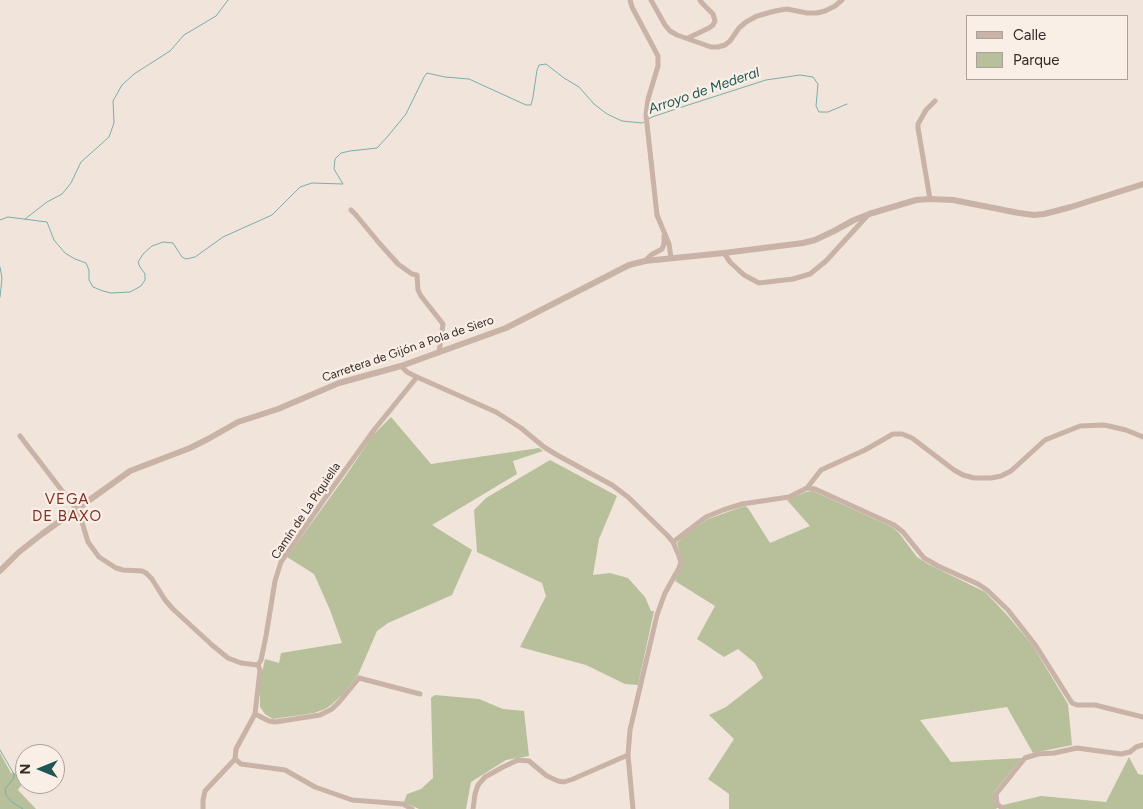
<!DOCTYPE html>
<html>
<head>
<meta charset="utf-8">
<style>
	body { margin:0 }
	#map { position:relative; width:1143px; height:809px; overflow:hidden; background:#f1e4da; font-family:Figtree,sans-serif }
	canvas { display:block }
	.legend { position:absolute; left:966px; top:15px; width:162px; height:65px; box-sizing:border-box; background:#f9efe6; border:1px solid #aba09a; margin:0; padding:6px 9px; list-style:none; font-size:15px; color:#352a27 }
	.legend li { display:flex; align-items:center; gap:10px; height:25px }
	.legend b { width:25px; border:1px solid #aba09a }
	.north { position:absolute; left:15px; top:744px; width:50px; height:50px; box-sizing:border-box; background:#f9efe6; border:1px solid #aba09a; border-radius:50%; rotate:270deg; font-size:14px; font-weight:700; line-height:20px; text-align:center; color:#352a27 }
	.north::after { content:''; display:block; margin:auto; width:18px; height:22px; background:#1d5654; clip-path:polygon(50% 0,100% 100%,50% 72%,0 100%) }
</style>
</head>
<body>
<div id="map">
<canvas width="1143" height="809"></canvas>
<ul class="legend">
<li><b style="height:6px;background:#c9b3a6"></b>Calle</li>
<li><b style="height:14px;background:#b7c09a"></b>Parque</li>
</ul>
<div class="north">N</div>
</div>
<script>
const c = document.querySelector('canvas').getContext('2d');
c.lineJoin = 'round';
function fillPath(path, color) { c.fillStyle = color; c.fill(path, 'evenodd'); }
const toPath = rows => new Path2D(rows.map(r => 'M' + r).join(''));
function trace(path, color, width, dash) { c.strokeStyle = color; c.lineWidth = width; c.lineCap = dash ? 'butt' : 'round'; c.setLineDash(dash || []); c.stroke(path); }
function drawText(font, color, halo, rows, align = 'center') {
  c.font = font + ' Figtree,sans-serif'; c.lineWidth = 4.5; c.setLineDash([]); c.textBaseline = 'middle'; c.strokeStyle = halo; c.fillStyle = color; for (const [text, x, y, turn = 0] of rows) {
    c.save(); c.translate(x, y); c.rotate((+turn || 0) * Math.PI / 180); c.textAlign = isNaN(turn) ? turn : align; if (halo) c.strokeText(text, 0, 0); c.fillText(text, 0, 0); c.restore();
  }
}
fillPath(toPath([
	[391,417,431,464,539,448,543,451,513,461,517,474,432,525,472,550,452,595,388,623,377,631,358,675,342,695,331,705,325,709,314,713,273,719,265,714,260,707,260,682,265,659,279,663,281,653,342,643,330,610,314,574,287,557,347,474,373,435],
	[550,460,617,496,599,539,593,575,610,573,628,578,645,597,651,611,654,611,638,685,625,684,586,665,520,647,546,596,542,583,477,552,474,510,486,498],
	[813,491,892,527,899,533,917,557,928,564,985,592,1007,615,1033,646,1068,704,1072,745,1033,753,1007,707,920,720,951,762,1022,758,994,792,994,802,998,807,996,809,729,809,729,794,708,779,734,739,709,715,726,707,763,678,755,663,738,649,724,657,697,639,715,606,675,581,683,562,677,543,685,535,708,519,745,506,748,508,770,543,810,526,787,500,806,492],
	[435,695,479,699,503,709,524,711,529,756,506,760,471,782,466,809,419,809,404,802,407,794,421,789,433,778,431,698],
	[0,753,11,773,18,773,25,779,25,780,18,790,36,809,0,809],
	[1129,757,1138,774,1143,775,1143,809,1000,809,1003,805,1041,796,1106,802]
]), '#b7c09a');
trace(toPath([
	[647,120,652,117,682,107,766,80,800,75,813,77,818,84,816,106,819,112,828,112,847,104],
	[25,219,47,202,62,194,71,183,81,162,109,137,114,123,113,101,122,85,134,74,170,51,184,35,216,16,228,0],
	[0,220,8,217,47,222,54,240,65,253,75,259,86,263,89,270,89,280,93,287,103,291,111,293,130,292,141,286,145,280,145,274,140,267,138,262,143,254,152,246,163,242,173,243,182,257,186,259,195,257,223,237,272,215,300,187,312,183,343,184,334,169,335,159,341,153,350,151,377,148,388,136,406,114,424,77,427,73,445,77,469,79,526,105,531,105,533,97,537,70,539,65,546,64,564,78,579,87,594,104,607,114,622,121,642,123,644,122],
	[0,267,2,278,0,297],
	[0,750,14,774,14,778,5,789,6,795,12,802,23,809]
]), '#79aeab', 1);
trace(toPath([
	[630,0,632,7,658,56,658,66,648,99,646,115,657,215,669,244,671,258],
	[651,0,665,25,670,31,677,35,711,47,718,47,725,45,730,41,739,28,746,22,757,16,775,11,787,9,807,13,817,13,825,11,835,6,842,0],
	[688,38,709,28,713,25,715,21,713,14,702,3,700,0],
	[930,199,918,128,918,124,926,110,935,101],
	[351,210,356,215,380,244,398,264,412,274,417,275,418,290,421,296,443,324,439,352],
	[724,253,730,262,744,275,759,283,793,279,810,274,826,261,868,215],
	[645,261,651,255,662,249,664,244,664,236],
	[401,366,407,372,417,377,496,412,521,428,544,447,557,455,612,485,628,497,667,535,673,542,679,556,681,563,679,568,665,593,657,615,630,730,628,755,633,809],
	[20,436,76,509,82,522,88,542,99,557,116,568,123,570,142,571,146,573,152,579,165,600,173,609,212,645,228,658,241,663,258,665],
	[807,488,821,470,865,450,893,434,902,434,912,438,954,470,963,475,974,478,991,478,1001,476,1011,471,1045,440,1080,426,1103,425,1109,426,1126,430,1143,437],
	[673,542,706,517,723,510,742,504,789,497,807,488,815,489,894,525,903,532,924,558,938,566,978,584,987,590,1008,610,1036,646,1072,703,1077,705,1095,705,1143,717],
	[255,714,269,721,275,722,320,715,332,709,340,701,359,678,420,694],
	[235,759,241,764,285,770,315,787,352,800,403,804,412,809],
	[203,809,203,800,205,791,235,759,236,749,255,714,260,670,258,665,261,660,266,636,275,581,281,562,323,501,374,430,417,377],
	[473,809,475,794,478,785,485,777,503,767,518,760,529,761,547,776,558,781,564,782,573,779,628,755],
	[1003,809,997,804,996,794,1025,758,1038,754,1054,753,1077,748,1121,754,1130,752,1136,747,1143,745]
]), '#c9b3a6', 5);
trace(toPath([
	[0,571,19,552,42,534,130,471,190,448,208,439,238,422,278,409,339,383,401,366,506,328,629,265,645,261,724,253,803,243,815,240,834,231,854,220,869,214,916,200,930,199,953,200,1019,213,1034,215,1044,214,1071,207,1143,184]
]), '#c9b3a6', 6);
drawText('12px', '#352a27', '#f9efe6', [
	["Carretera de Gijón a Pola de Siero",408,349,-19],
	["Camín de La Piquiella",306,511,-56]
]);
drawText('italic 14px', '#1d5654', '#f9efe6', [
	["Arroyo de Mederal",704,91,-19]
]);
c.letterSpacing = '1px';
drawText('15px', '#832f21', '#f9efe6', [
	["VEGA",67,500],
	["DE BAXO",67,517]
]);
c.letterSpacing = '0px';
</script>
</body>
</html>
